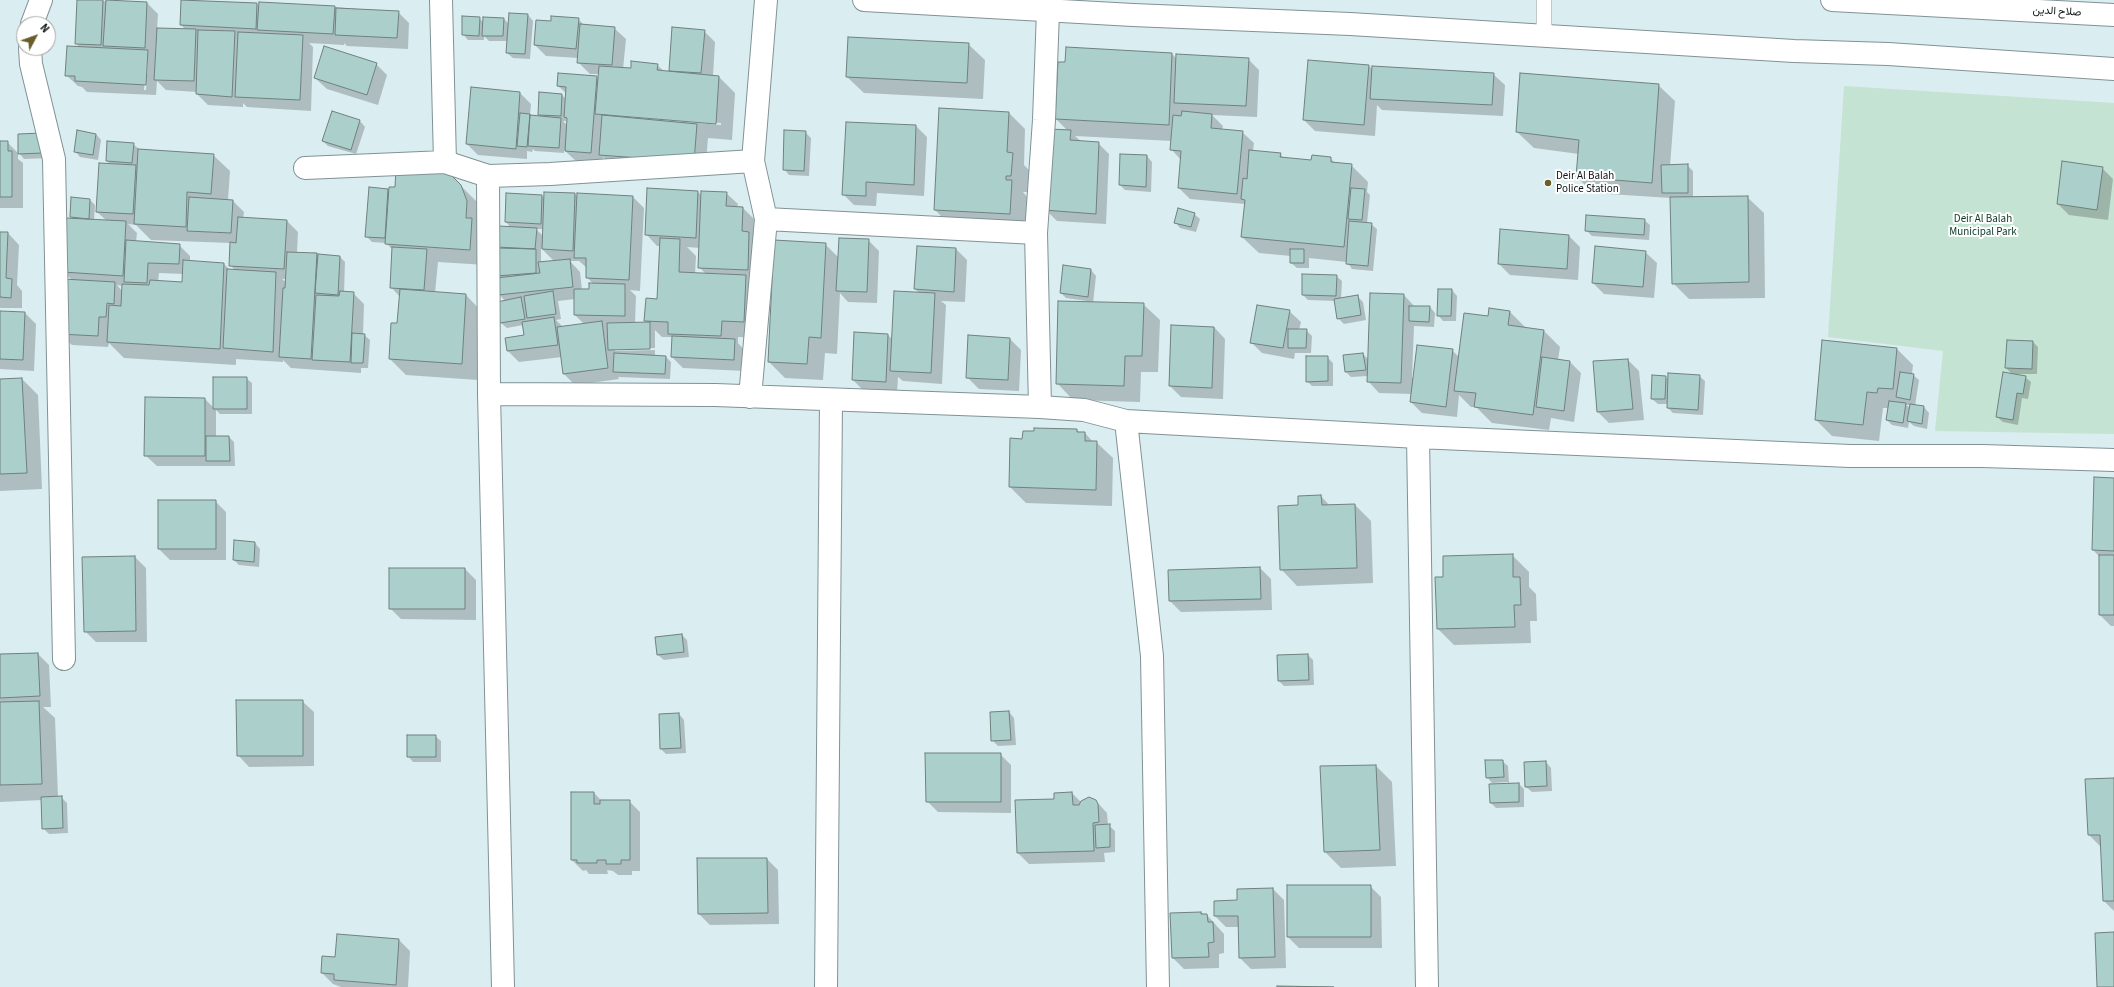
<!DOCTYPE html>
<html>
<head>
<meta charset="utf-8">
<style>
	body { margin:0 }
	#map { position:relative; width:2114px; height:987px; overflow:hidden; background:#daedf0; font-family:"Source Sans 3",sans-serif }
	canvas { display:block }
	.north { position:absolute; left:16px; top:16px; width:40px; height:40px; box-sizing:border-box; background:#fff; border:1px solid #9fa1a1; border-radius:50%; rotate:49deg; font-size:11px; font-weight:700; line-height:16px; text-align:center; color:#0e1415 }
	.north::after { content:''; display:block; margin:auto; width:14px; height:18px; background:#695e2a; clip-path:polygon(50% 0,100% 100%,50% 72%,0 100%) }
</style>
</head>
<body>
<div id="map">
<canvas width="2114" height="987"></canvas>
<div class="north">N</div>
</div>
<script>
const c = document.querySelector('canvas').getContext('2d');
c.lineJoin = 'round';
function fillPath(path, color) { c.fillStyle = color; c.fill(path, 'evenodd'); }
const toPath = rows => new Path2D(rows.map(r => 'M' + r).join(''));
function trace(path, color, width, dash) { c.strokeStyle = color; c.lineWidth = width; c.lineCap = dash ? 'butt' : 'round'; c.setLineDash(dash || []); c.stroke(path); }
function drawText(font, color, halo, rows, align = 'center') {
  c.font = font + ' "Source Sans 3",Vazirmatn,sans-serif'; c.lineWidth = 4; c.setLineDash([]); c.textBaseline = 'middle'; c.strokeStyle = halo; c.fillStyle = color; for (const [text, x, y, turn = 0] of rows) {
    c.save(); c.translate(x, y); c.rotate((+turn || 0) * Math.PI / 180); c.textAlign = isNaN(turn) ? turn : align; if (halo) c.strokeText(text, 0, 0); c.fillText(text, 0, 0); c.restore();
  }
}
fillPath(toPath([
	[1844,86,2114,103,2114,434,1935,431,1943,351,1828,337]
]), '#c4e3d3');
fillPath(toPath([
	[78,0,147,3,158,14,157,29,186,30,181,25,182,0,257,4,259,6,334,7,398,12,409,23,408,49,347,46,344,43,344,45,309,43,313,47,311,111,247,107,243,103,243,107,208,105,197,94,197,92,166,90,157,81,156,95,87,92,82,87,78,86,66,75,80,48,76,43],
	[146,60,148,60,146,90,144,90],
	[528,15,533,21,530,59,513,58,507,53,508,41,489,41,484,36,484,40,468,40,463,34,479,18,484,23,484,18,504,19,510,25],
	[578,19,584,25,614,28,626,39,623,69,632,70,657,65,665,72,672,73,670,70,704,31,715,42,713,76,719,77,735,93,732,140,708,138,705,173,611,165,603,157,602,164,577,162,564,150,564,153,535,151,533,149,532,152,527,151,527,159,478,155,467,144,471,88,520,93,531,104,530,115,541,116,539,114,562,95,566,99,567,94,558,86,597,77,599,79,599,74,590,74,578,62,579,58,546,56,535,45,552,22],
	[612,114,721,123,721,125,612,116],
	[566,118,568,121,568,126,563,121,566,121],
	[849,38,968,44,985,60,983,99,864,93,847,77],
	[1172,54,1177,59,1248,59,1259,70,1257,117,1212,115,1223,126,1222,130,1242,132,1254,143,1253,151,1280,154,1285,159,1312,161,1330,158,1336,164,1351,165,1368,182,1367,192,1370,195,1367,223,1371,224,1377,229,1373,271,1352,269,1347,262,1309,258,1309,268,1297,268,1291,263,1291,256,1259,253,1242,237,1245,204,1190,199,1179,188,1181,160,1171,149,1172,141,1075,136,1082,142,1098,143,1109,154,1106,224,1057,221,1046,210,1068,131,1056,119,1059,63],
	[376,64,387,75,378,105,327,89,315,78],
	[1369,66,1373,70,1493,74,1505,85,1503,116,1382,110,1377,105,1375,136,1315,131,1304,120],
	[1658,85,1675,101,1670,166,1687,165,1693,171,1693,198,1747,197,1764,213,1765,298,1689,299,1673,283,1671,198,1593,193,1577,177,1579,154,1534,148,1517,132],
	[332,112,360,121,365,127,356,154,328,146,323,141],
	[1009,113,1025,129,1024,165,1029,170,1027,192,1023,192,1028,198,1026,230,951,226,935,210],
	[916,126,927,137,924,196,877,193,876,206,854,205,843,194],
	[78,131,96,134,101,140,98,160,80,157,75,151],
	[805,132,811,138,809,176,789,175,784,169],
	[19,135,48,158,24,159,19,153],
	[0,142,7,142,18,153,18,159,23,163,23,208,0,208],
	[108,142,133,144,139,149,213,155,230,171,228,200,233,201,244,212,243,219,287,221,298,232,297,253,340,257,345,262,344,293,353,293,364,304,363,334,370,340,368,368,361,368,361,373,291,368,283,360,283,362,236,359,236,365,124,358,109,343,108,347,72,345,60,334,73,281,64,272,73,219,71,217,90,200,95,205,94,220,107,221,97,212,110,164,107,161],
	[128,224,136,225,151,240,231,243,230,265,235,270,230,270,224,264,190,262,190,256,179,245,136,242,137,233],
	[159,273,183,274,183,283,158,282],
	[282,279,287,279,287,283],
	[117,285,123,286,122,291],
	[1147,156,1152,162,1151,192,1125,190,1120,185],
	[2102,168,2113,179,2108,220,2069,215,2058,204],
	[452,177,477,202,486,265,438,262,435,293,466,295,482,312,478,380,406,375,390,359,398,324,400,297,391,287,393,250,386,243,372,242,366,236,370,188,390,191],
	[698,192,702,196,726,193,738,204,737,208,743,208,754,219,753,237,758,281,749,280,762,293,760,338,738,337,738,343,746,352,745,371,683,368,672,357,673,337,662,337,655,330,655,348,615,349,615,351,655,350,655,356,666,357,671,362,670,379,618,377,619,379,575,385,564,374,562,357,519,362,508,351,506,339,525,336,523,325,507,328,501,323,505,301,499,294,497,276,500,249,498,246,511,228,506,222,507,194,542,196,545,199,545,193,575,194,578,197,633,197,644,208,640,291,630,290,636,296,635,324,648,323,645,320,658,300,660,246,657,246,646,234],
	[536,229,544,229,543,236],
	[687,247,700,248,699,267,706,274,695,274,696,256],
	[541,248,555,262,541,263],
	[570,261,579,261,587,268,587,277,593,284,590,290,582,290,580,272],
	[575,299,575,315,584,324,563,327,556,320,561,319,558,301],
	[1194,214,1200,219,1196,232,1180,228,1175,222],
	[1644,220,1650,225,1649,240,1592,236,1586,230],
	[1501,231,1569,236,1580,247,1578,280,1510,275,1499,264],
	[0,233,8,233,19,245,17,285,22,291,22,308,0,308],
	[868,240,879,251,877,303,848,302,840,293,837,354,825,353,823,380,785,378,769,362,825,244,839,258],
	[956,249,967,260,965,302,941,301,946,305,942,384,903,381,898,377,897,393,864,391,853,380,855,333,888,335,893,340,920,294,915,289],
	[1645,252,1657,263,1654,298,1604,294,1593,283],
	[1091,270,1096,276,1093,303,1143,304,1160,320,1158,372,1141,372,1140,402,1073,400,1057,383,1087,301,1066,298,1061,293],
	[1336,276,1342,281,1341,299,1358,297,1363,302,1366,320,1344,324,1338,318,1336,301,1308,300,1303,295],
	[1439,290,1452,290,1457,296,1456,321,1443,321,1438,315],
	[1404,295,1415,307,1430,307,1435,313,1434,327,1414,326,1412,378,1452,350,1459,357,1489,317,1490,309,1510,312,1526,328,1543,330,1560,347,1558,360,1570,362,1581,373,1574,422,1551,418,1549,430,1492,423,1476,407,1471,407,1459,395,1457,417,1422,413,1411,402,1412,394,1379,393,1368,381,1368,376,1351,377,1346,372,1344,356,1363,354,1369,360],
	[1289,311,1301,322,1299,330,1306,330,1312,336,1311,353,1295,353,1294,359,1262,353,1251,342],
	[0,312,25,313,36,324,34,371,0,369],
	[1214,327,1225,339,1223,399,1181,397,1170,386],
	[1010,339,1021,350,1019,391,979,389,967,377],
	[2008,341,2033,342,2038,347,2037,374,2014,374,2025,377,2031,382,2028,399,2022,398,2018,425,2003,422,1997,417,2013,375,2006,368],
	[1897,349,1913,365,1912,374,1919,380,1915,406,1924,407,1929,413,1927,429,1914,426,1909,422,1908,428,1892,425,1887,420,1889,408,1883,408,1879,441,1832,436,1816,420],
	[1906,405,1911,405,1910,409,1909,407],
	[1327,357,1333,363,1333,386,1312,386,1307,381],
	[1628,360,1639,371,1644,420,1609,423,1598,412,1594,362],
	[1699,376,1705,381,1703,415,1673,413,1668,408,1668,404,1658,404,1652,399,1665,377,1669,380],
	[246,378,252,383,252,414,220,414,216,410,216,437,229,437,234,442,235,466,157,466,145,455,205,399,214,408],
	[22,379,38,395,42,489,0,491,0,380],
	[1077,430,1080,433,1085,433,1093,442,1096,442,1113,458,1112,506,1026,503,1010,487,1023,440],
	[2114,479,2114,626,2111,626,2100,615,2100,557,2093,550],
	[1321,496,1330,506,1355,505,1371,521,1373,583,1297,586,1281,569,1299,506],
	[215,501,226,512,226,560,170,560,159,549],
	[255,543,260,549,259,567,239,565,234,560],
	[1512,555,1529,572,1529,587,1536,594,1537,621,1530,621,1531,643,1454,645,1438,629,1444,578],
	[135,557,146,568,147,642,96,642,85,631],
	[1260,568,1271,579,1272,610,1181,612,1170,601],
	[390,569,465,569,476,580,476,620,401,619,390,608],
	[682,635,687,640,689,657,664,660,658,655],
	[38,654,49,665,51,707,43,707,55,718,58,797,61,797,67,803,68,833,49,834,43,828,42,800,0,802,0,655],
	[1308,655,1313,660,1314,685,1284,686,1279,681,1278,656],
	[302,701,314,712,314,766,249,767,238,755],
	[1009,712,1014,718,1016,745,998,746,992,740],
	[679,714,684,720,686,753,666,754,661,749,660,715],
	[435,736,441,741,441,762,413,762,408,756],
	[1000,754,1011,765,1011,813,938,812,927,801],
	[1502,761,1508,766,1509,784,1519,784,1524,789,1524,807,1496,808,1491,803,1508,784,1508,782,1492,783,1487,777],
	[1546,762,1551,768,1552,791,1532,792,1526,787],
	[1376,766,1392,782,1396,866,1341,868,1325,852,1321,767],
	[2114,779,2114,911,2104,901,2101,847,2089,835],
	[594,793,602,801,629,801,640,812,640,871,632,871,632,875,618,875,613,871,607,870,608,874,589,874,586,870,583,871,572,860],
	[1072,793,1081,802,1096,801,1107,813,1108,825,1115,831,1115,852,1104,853,1105,862,1029,864,1018,853,1016,801,1055,800],
	[767,859,778,870,779,924,710,925,699,914],
	[1370,886,1381,897,1382,948,1299,948,1288,937],
	[1273,889,1284,900,1286,968,1251,969,1240,958,1239,927,1226,927,1215,916,1215,902,1238,901],
	[1201,913,1207,915,1224,934,1224,953,1219,954,1219,968,1184,969,1173,958],
	[399,940,410,951,408,987,326,987,341,987,333,984,322,973,323,957,336,958]
]), '#0003');
const building = toPath([
	[77,0,103,0,101,45,75,44,77,0],
	[106,0,147,2,145,48,103,46,106,0],
	[181,0,257,3,256,29,180,25,181,0],
	[259,2,335,6,333,34,257,30,259,2],
	[336,8,399,11,397,38,335,35,336,8],
	[509,13,528,14,525,54,506,53,509,13],
	[462,16,480,17,479,36,462,35,462,16],
	[551,16,579,18,576,49,534,45,536,20,551,21,551,16],
	[483,17,504,18,503,36,482,36,483,17],
	[580,24,615,27,612,65,577,63,580,24],
	[672,27,705,30,701,73,669,71,672,27],
	[157,28,196,29,194,81,154,80,157,28],
	[198,30,235,31,232,97,196,94,198,30],
	[238,32,303,35,300,100,235,97,238,32],
	[848,37,969,43,967,83,846,77,848,37],
	[67,46,148,50,146,85,75,81,75,76,65,76,67,46],
	[324,46,377,63,367,95,314,78,324,46],
	[1066,47,1172,53,1169,125,1055,119,1058,62,1065,62,1066,47],
	[1176,54,1249,58,1246,106,1174,103,1176,54],
	[1308,60,1369,65,1364,125,1303,120,1308,60],
	[631,61,658,64,657,70,719,76,716,124,595,114,599,66,631,68,631,61],
	[1372,66,1494,73,1492,105,1370,99,1372,66],
	[558,73,597,76,591,153,565,151,567,118,564,117,566,87,557,86,558,73],
	[1520,73,1659,84,1652,183,1576,177,1579,140,1516,132,1520,73],
	[471,87,520,92,516,149,466,144,471,87],
	[539,92,562,94,561,116,538,115,539,92],
	[939,108,1009,112,1007,152,1013,153,1011,176,1006,176,1006,180,1012,180,1010,214,934,210,939,108],
	[332,111,360,120,351,150,322,141,332,111],
	[1182,111,1212,114,1211,128,1243,131,1237,194,1178,188,1181,151,1170,150,1173,115,1181,116,1182,111],
	[520,113,530,114,527,147,517,146,520,113],
	[530,115,561,118,559,148,528,146,530,115],
	[602,115,697,124,694,162,599,155,602,115],
	[846,122,916,125,914,185,866,182,866,196,842,195,846,122],
	[1049,129,1071,130,1070,140,1099,142,1096,214,1044,210,1049,129],
	[77,130,96,134,93,155,74,152,77,130],
	[784,130,806,131,804,171,783,170,784,130],
	[43,133,43,153,18,154,18,134,43,133],
	[0,141,8,141,8,151,12,151,12,197,0,197,0,141],
	[107,141,134,143,132,163,106,161,107,141],
	[138,149,214,154,211,194,187,192,186,227,134,224,138,149],
	[1249,150,1281,153,1280,157,1311,160,1312,155,1331,157,1331,162,1352,164,1344,247,1241,237,1245,200,1241,199,1243,178,1247,179,1249,150],
	[1120,154,1147,155,1146,187,1119,185,1120,154],
	[2062,161,2103,167,2097,210,2057,204,2062,161],
	[99,163,136,165,133,214,96,212,99,163],
	[1688,164,1688,193,1662,193,1661,165,1688,164],
	[396,169,441,172,452,176,461,185,467,201,466,218,472,218,470,250,385,244,389,187,395,187,396,169],
	[369,187,388,189,385,238,365,237,369,187],
	[647,188,698,191,696,238,645,235,647,188],
	[1351,188,1365,189,1362,220,1348,219,1351,188],
	[701,191,727,192,726,206,743,207,742,231,749,232,748,270,698,268,701,191],
	[544,192,575,193,573,251,542,249,544,192],
	[506,193,542,195,541,224,505,222,506,193],
	[577,193,633,196,629,280,586,278,586,258,574,258,577,193],
	[1748,196,1749,282,1672,284,1670,197,1748,196],
	[71,197,90,199,89,219,70,217,71,197],
	[189,197,233,200,231,233,187,231,189,197],
	[1178,208,1195,213,1191,227,1174,223,1178,208],
	[1586,215,1645,219,1644,235,1585,231,1586,215],
	[238,217,287,220,284,269,229,266,230,242,236,243,238,217],
	[66,218,126,221,123,276,63,272,66,218],
	[1349,221,1372,223,1368,266,1346,264,1349,221],
	[498,226,537,228,535,249,497,247,498,226],
	[1500,229,1569,235,1567,269,1498,264,1500,229],
	[0,232,8,232,6,278,12,279,11,298,0,297,0,232],
	[660,238,680,239,679,272,746,275,744,322,722,321,721,336,668,334,668,322,644,321,646,298,657,299,660,238],
	[839,238,869,239,867,292,836,291,839,238],
	[126,240,180,244,179,264,148,263,147,283,124,282,126,240],
	[774,240,826,243,821,338,809,337,807,364,768,362,774,240],
	[917,246,956,248,954,292,914,289,917,246],
	[1595,246,1646,251,1643,287,1592,283,1595,246],
	[392,247,427,249,424,290,390,288,392,247],
	[497,248,536,249,536,273,496,276,497,248],
	[1290,249,1304,249,1304,263,1290,263,1290,249],
	[287,252,317,253,311,359,279,357,283,288,285,288,287,252],
	[318,254,340,256,338,295,315,293,318,254],
	[570,259,573,287,498,295,496,278,540,273,538,262,570,259],
	[183,260,224,263,220,349,107,342,109,305,121,306,122,284,149,285,150,280,182,282,183,260],
	[1063,265,1091,269,1088,297,1060,293,1063,265],
	[227,269,276,272,273,352,223,348,227,269],
	[1302,274,1337,275,1336,296,1302,295,1302,274],
	[63,279,115,282,114,304,107,303,106,317,99,317,98,336,59,334,63,279],
	[589,283,625,284,625,316,574,315,574,289,589,289,589,283],
	[400,289,466,294,462,364,389,359,391,323,397,323,400,289],
	[1438,289,1452,289,1451,316,1437,316,1438,289],
	[340,291,354,292,350,362,312,360,316,295,339,296,340,291],
	[553,291,556,314,527,318,524,296,553,291],
	[894,291,935,293,931,373,890,371,894,291],
	[1370,293,1404,294,1401,383,1367,382,1370,293],
	[1358,295,1361,315,1337,319,1334,299,1358,295],
	[521,297,525,319,500,323,497,302,521,297],
	[1058,301,1144,303,1142,356,1125,356,1124,386,1056,384,1058,301],
	[1257,305,1290,310,1283,348,1250,343,1257,305],
	[1409,306,1430,306,1429,322,1409,321,1409,306],
	[1489,308,1510,311,1508,325,1544,330,1533,415,1474,407,1476,393,1454,391,1464,313,1488,316,1489,308],
	[0,311,25,312,23,360,0,359,0,311],
	[554,317,558,345,507,351,505,338,524,335,522,322,554,317],
	[602,321,608,368,563,374,557,327,602,321],
	[650,322,650,349,608,350,607,323,650,322],
	[1171,325,1214,327,1212,388,1169,386,1171,325],
	[1288,329,1307,329,1306,348,1288,348,1288,329],
	[854,332,888,334,886,382,852,380,854,332],
	[352,333,365,334,363,363,351,363,352,333],
	[968,335,1010,338,1008,380,966,378,968,335],
	[672,336,735,339,734,360,671,357,672,336],
	[1822,340,1897,348,1893,389,1878,388,1877,393,1867,392,1863,425,1815,420,1822,340],
	[2007,340,2033,341,2032,369,2005,368,2007,340],
	[1417,345,1453,349,1446,407,1410,402,1417,345],
	[614,353,666,356,665,374,613,372,614,353],
	[1363,353,1366,370,1345,372,1343,355,1363,353],
	[1306,356,1328,356,1328,381,1306,382,1306,356],
	[1542,357,1570,361,1564,411,1536,407,1542,357],
	[1628,359,1633,409,1597,412,1593,361,1628,359],
	[1900,372,1914,374,1910,400,1896,397,1900,372],
	[2003,372,2026,376,2023,394,2017,393,2013,420,1996,417,2003,372],
	[1668,373,1700,375,1698,410,1667,408,1668,373],
	[1652,375,1666,376,1665,399,1651,399,1652,375],
	[213,377,247,377,247,409,213,409,213,377],
	[22,378,27,473,0,474,0,379,22,378],
	[145,397,205,398,205,456,144,456,145,397],
	[1889,401,1906,403,1903,423,1886,420,1889,401],
	[1910,404,1924,406,1922,424,1907,421,1910,404],
	[1034,428,1077,429,1077,432,1085,432,1085,441,1097,441,1096,490,1009,487,1010,438,1022,439,1023,431,1034,431,1034,428],
	[206,436,229,436,230,461,206,461,206,436],
	[2094,477,2114,478,2114,551,2092,550,2094,477],
	[1321,495,1322,505,1355,504,1357,568,1280,570,1278,506,1298,505,1298,496,1321,495],
	[158,500,216,500,216,549,158,549,158,500],
	[234,540,255,542,254,562,233,560,234,540],
	[1513,554,1513,577,1520,577,1521,605,1514,605,1515,627,1437,629,1435,577,1443,577,1443,556,1513,554],
	[2099,555,2114,555,2114,615,2099,615,2099,555],
	[135,556,136,631,84,632,82,557,135,556],
	[1260,567,1261,599,1169,601,1168,570,1260,567],
	[389,568,465,568,465,609,389,609,389,568],
	[682,634,684,652,657,655,655,637,682,634],
	[38,653,40,696,0,698,0,654,38,653],
	[1308,654,1309,680,1278,681,1277,655,1308,654],
	[236,700,303,700,303,756,237,756,236,700],
	[39,701,42,784,0,785,0,702,39,701],
	[1009,711,1011,740,991,741,990,712,1009,711],
	[679,713,681,748,660,749,659,714,679,713],
	[407,735,436,735,436,757,407,757,407,735],
	[925,753,1001,753,1001,802,926,802,925,753],
	[1485,760,1503,760,1504,777,1486,778,1485,760],
	[1546,761,1547,786,1525,787,1524,762,1546,761],
	[1376,765,1380,850,1324,852,1320,766,1376,765],
	[2114,778,2114,901,2103,901,2100,835,2088,835,2085,779,2114,778],
	[1519,783,1519,802,1490,803,1489,784,1519,783],
	[571,792,594,792,594,804,600,804,600,800,630,800,630,860,621,860,621,864,606,864,606,860,597,860,597,863,577,863,577,860,571,860,571,792],
	[1072,792,1073,805,1079,805,1081,801,1089,797,1096,800,1098,804,1099,822,1093,823,1094,851,1017,853,1015,800,1054,799,1054,793,1072,792],
	[62,796,63,828,42,829,41,797,62,796],
	[1110,824,1110,847,1096,848,1095,825,1110,824],
	[697,858,767,858,768,913,698,914,697,858],
	[1287,885,1371,885,1371,937,1287,937,1287,885],
	[1273,888,1275,957,1239,958,1238,916,1214,916,1214,901,1237,900,1237,889,1273,888],
	[1201,912,1201,914,1207,914,1208,922,1213,922,1214,942,1208,943,1209,957,1172,958,1170,913,1201,912],
	[2114,932,2114,987,2097,987,2095,933,2114,932],
	[337,934,399,939,396,985,334,980,334,974,321,973,322,956,335,957,337,934],
	[1277,986,1334,987,1277,987,1277,986]
]);
fillPath(building, '#abd0cb');
trace(building, '#6f817e', 1);
const service = toPath([
	[1544,35,1544,0]
]);
const minor = toPath([
	[441,0,445,162],
	[32,24,41,0],
	[30,48,31,64,54,159,64,659],
	[753,161,766,0],
	[305,168,445,162,488,176,550,174,753,161,766,219,1036,233],
	[488,176,489,394,503,987],
	[489,394,715,395,1040,407,1084,410,1126,421,1418,437,1850,456,1982,456,2114,460],
	[750,397,766,219],
	[1040,407,1036,233,1044,120,1048,11],
	[1126,421,1152,656,1158,987],
	[1418,437,1427,987],
	[826,987,831,400]
]);
const secondary = toPath([
	[864,0,1133,15,1350,24,1794,51,1888,54,2114,69]
]);
const trunk = toPath([
	[1832,0,2114,15]
]);
trace(service, '#819295', 16);
trace(minor, '#819295', 24);
trace(secondary, '#819295', 24);
trace(trunk, '#819295', 24);
trace(service, '#fff', 15);
trace(minor, '#fff', 22);
trace(secondary, '#fff', 22);
trace(trunk, '#fff', 22);
for (const [x, y, r, color] of [
	[1548,183,4,"#695e2a"]
]) { const dot = new Path2D(); dot.arc(x, y, r, 0, 2 * Math.PI); c.fillStyle = color; c.fill(dot); trace(dot, '#fff', 1.5); }
drawText('11px', '#0e1415', '#fff', [
	["صلاح الدين",2057,12,3]
]);
drawText('11px', '#0e1415', '#fff', [
	["Deir Al Balah",1556,177],
	["Police Station",1556,190]
], 'left');
drawText('11px', '#0a3625', '#fff', [
	["Deir Al Balah",1983,220],
	["Municipal Park",1983,233]
]);
</script>
</body>
</html>
